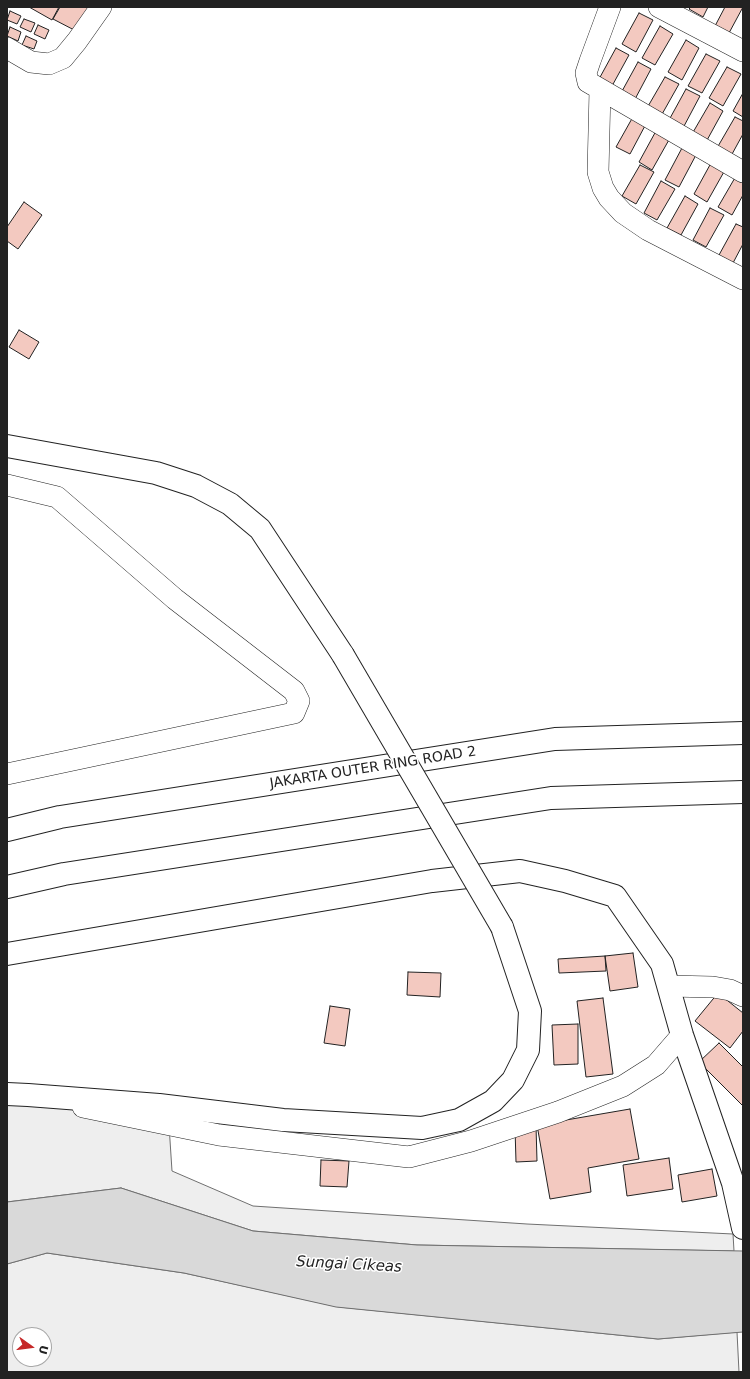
<!DOCTYPE html>
<html>
<head>
<meta charset="utf-8">
<style>
	body { margin:0 }
	#map { position:relative; width:750px; height:1379px; overflow:hidden; background:#fff; font-family:"DejaVu Sans",sans-serif }
	canvas { display:block }
	.frame { position:absolute; inset:0; border:8px solid #222; pointer-events:none }
	.north { position:absolute; left:12px; top:1327px; width:40px; height:40px; box-sizing:border-box; background:#fff; border:1px solid #a7a7a7; border-radius:50%; rotate:104deg; font-size:11px; font-weight:700; line-height:16px; text-align:center; color:#222 }
	.north::after { content:''; display:block; margin:auto; width:14px; height:18px; background:#c62828; clip-path:polygon(50% 0,100% 100%,50% 72%,0 100%) }
</style>
</head>
<body>
<div id="map">
<canvas width="750" height="1379"></canvas>
<div class="frame"></div>
<div class="north">U</div>
</div>
<script>
const c = document.querySelector('canvas').getContext('2d');
c.lineJoin = 'round';
function fillPath(path, color) { c.fillStyle = color; c.fill(path, 'evenodd'); }
const toPath = rows => new Path2D(rows.map(r => 'M' + r).join(''));
function trace(path, color, width, dash) { c.strokeStyle = color; c.lineWidth = width; c.lineCap = dash ? 'butt' : 'round'; c.setLineDash(dash || []); c.stroke(path); }
function drawText(font, color, halo, rows, align = 'center') {
  c.font = font + ' "DejaVu Sans",sans-serif'; c.lineWidth = 3; c.setLineDash([]); c.textBaseline = 'middle'; c.strokeStyle = halo; c.fillStyle = color; for (const [text, x, y, turn = 0] of rows) {
    c.save(); c.translate(x, y); c.rotate((+turn || 0) * Math.PI / 180); c.textAlign = isNaN(turn) ? turn : align; if (halo) c.strokeText(text, 0, 0); c.fillText(text, 0, 0); c.restore();
  }
}
const green = toPath([
	[7,1095,169,1125,172,1171,253,1206,527,1224,733,1234,734,1251,417,1245,253,1231,121,1188,7,1202,7,1095],
	[47,1253,184,1273,339,1307,658,1339,737,1332,739,1372,7,1372,7,1264,47,1253],
	[20,1335,44,1335,44,1359,20,1359,20,1335]
]);
fillPath(green, '#eee');
trace(green, '#6f6f6f', 1);
const water = toPath([
	[121,1188,253,1231,417,1245,743,1251,743,1332,658,1339,336,1307,184,1273,47,1253,7,1264,7,1202,121,1188]
]);
fillPath(water, '#d9d9d9');
trace(water, '#6f6f6f', 1);
const building = toPath([
	[29,7,59,7,52,20,29,7],
	[60,7,92,7,78,32,53,19,60,7],
	[691,7,708,7,703,17,689,9,691,7],
	[725,7,743,7,729,33,715,26,725,7],
	[10,11,21,16,17,24,7,20,10,11],
	[639,13,653,20,636,52,622,44,639,13],
	[24,19,35,23,31,32,20,27,24,19],
	[38,25,49,30,45,39,34,34,38,25],
	[660,26,673,34,655,65,642,58,660,26],
	[10,27,21,32,18,41,7,36,10,27],
	[26,36,37,41,34,49,22,45,26,36],
	[686,40,699,48,682,80,668,72,686,40],
	[616,48,629,55,612,86,599,79,616,48],
	[706,54,720,61,702,93,688,86,706,54],
	[638,62,651,69,634,101,621,93,638,62],
	[727,67,741,74,723,106,709,98,727,67],
	[665,77,679,84,661,116,647,108,665,77],
	[686,89,700,96,683,128,669,120,686,89],
	[743,93,743,117,733,111,743,93],
	[710,103,723,111,706,142,692,134,710,103],
	[634,115,647,122,630,154,616,147,634,115],
	[735,117,743,121,743,134,731,156,717,148,735,117],
	[656,131,670,138,652,170,639,162,656,131],
	[682,148,696,155,679,187,665,180,682,148],
	[711,163,725,170,707,202,694,194,711,163],
	[640,165,654,172,636,204,622,196,640,165],
	[736,176,743,180,743,195,732,215,718,207,736,176],
	[661,181,675,189,657,220,644,213,661,181],
	[685,196,698,204,681,235,667,228,685,196],
	[24,202,42,215,18,249,7,241,7,227,24,202],
	[710,208,724,215,706,247,693,240,710,208],
	[736,224,743,227,743,244,733,263,719,255,736,224],
	[19,330,39,342,29,359,9,347,19,330],
	[633,953,638,987,610,991,605,956,633,953],
	[605,956,606,971,559,973,558,959,605,956],
	[408,972,441,973,440,997,407,995,408,972],
	[718,993,743,1013,743,1031,730,1048,695,1021,718,993],
	[603,998,613,1074,586,1077,577,1001,603,998],
	[330,1006,350,1009,345,1046,324,1043,330,1006],
	[578,1024,578,1064,554,1065,552,1025,578,1024],
	[719,1043,743,1067,743,1106,699,1062,719,1043],
	[630,1109,639,1159,588,1168,591,1192,550,1199,537,1125,630,1109],
	[536,1126,537,1161,516,1162,515,1128,536,1126],
	[669,1158,673,1189,627,1196,623,1165,669,1158],
	[321,1160,349,1161,347,1187,320,1186,321,1160],
	[712,1169,717,1196,682,1202,678,1175,712,1169]
]);
fillPath(building, '#f3c9c0');
trace(building, '#222', 1);
const street = toPath([
	[610,7,590,61,586,73,588,82,743,172],
	[659,7,743,51],
	[7,48,31,62,49,64,63,58,77,41,101,7],
	[600,90,598,172,603,188,609,198,623,213,648,230,743,279],
	[7,485,57,497,175,599,294,691,299,701,294,713,7,774],
	[669,986,713,987,730,990,743,996],
	[83,1107,219,1135,409,1157,471,1141,558,1112,623,1086,656,1065,682,1035]
]);
const secondary = toPath([
	[7,446,156,473,196,486,230,504,260,529,343,655],
	[7,954,432,881,520,871,565,881,615,896,662,964,682,1035,733,1183,743,1228],
	[7,1094,28,1095,159,1105,283,1120,422,1128,459,1120,493,1101,513,1080,528,1050,530,1011,502,927]
]);
const highway = toPath([
	[7,830,60,817,555,739,743,733],
	[7,887,64,874,551,798,743,792]
]);
trace(street, '#222', 22);
trace(secondary, '#222', 24);
trace(highway, '#222', 24);
trace(street, '#fff', 21);
trace(secondary, '#fff', 22);
trace(highway, '#fff', 22);
const secondaryBridge = toPath([
	[343,655,502,927]
]);
trace(secondaryBridge, '#222', 24, []);
trace(secondaryBridge, '#fff', 22);
drawText('14px', '#222', '#fff', [
	["JAKARTA OUTER RING ROAD 2",373,768,-9]
]);
drawText('italic 15px', '#222', '#fff', [
	["Sungai Cikeas",349,1265,3]
]);
</script>
</body>
</html>
